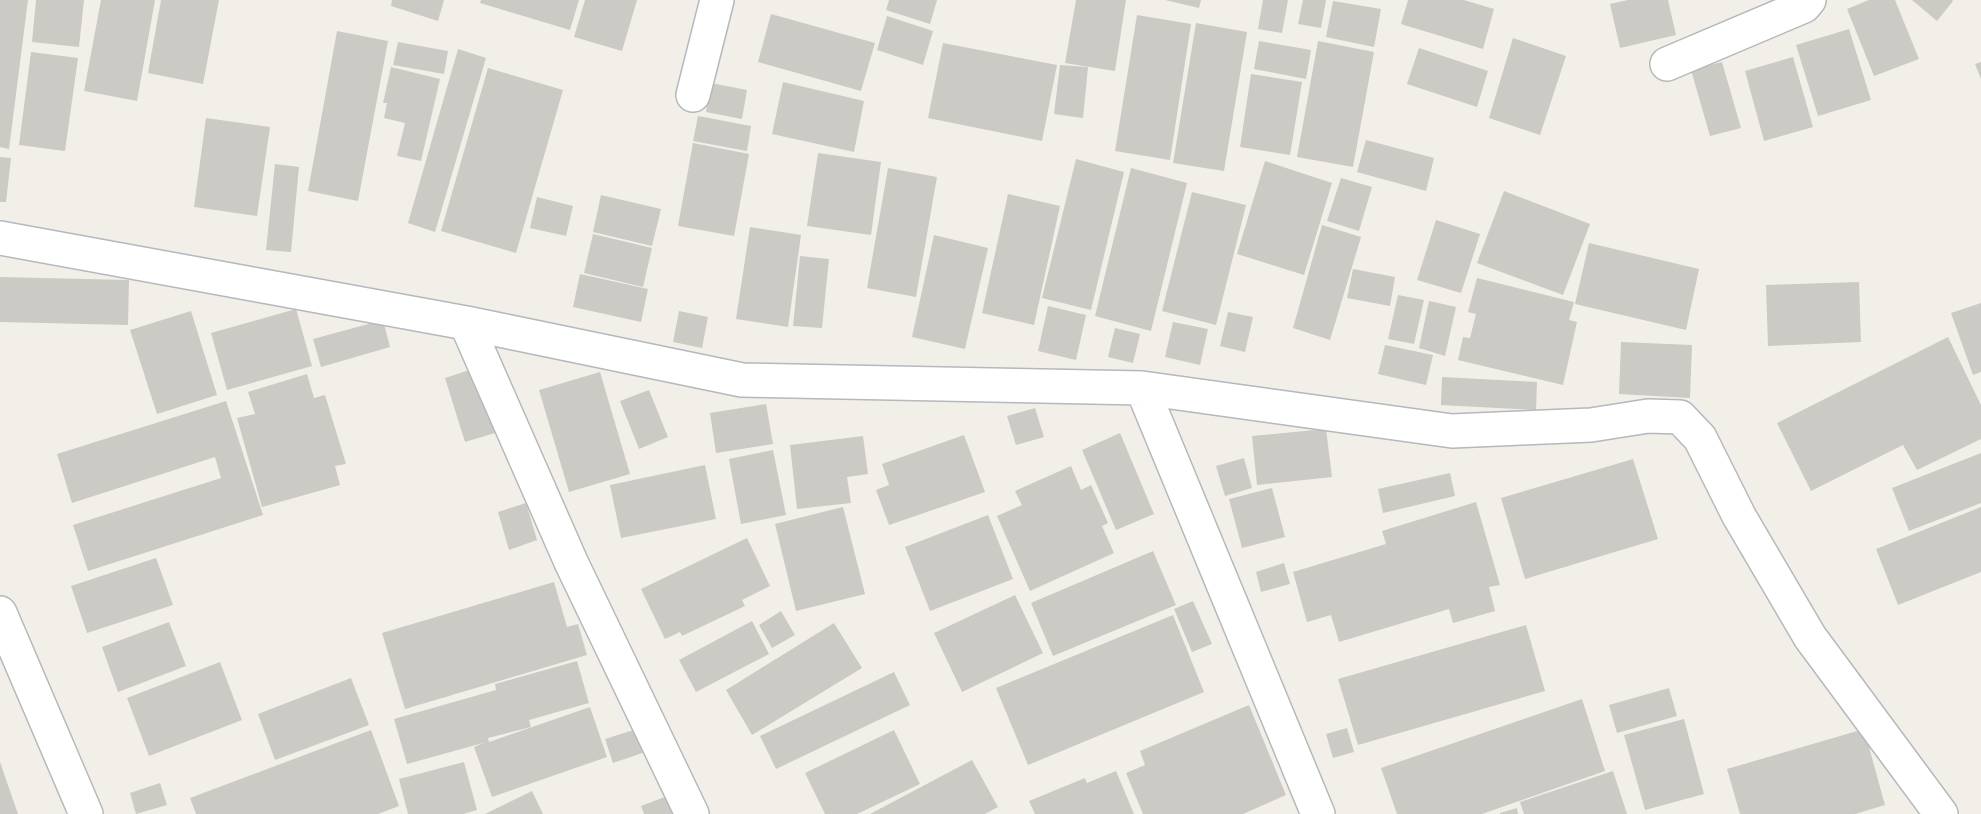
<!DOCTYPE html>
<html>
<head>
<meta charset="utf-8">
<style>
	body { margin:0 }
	canvas { display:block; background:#f1efe8 }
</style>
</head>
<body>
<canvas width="1981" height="814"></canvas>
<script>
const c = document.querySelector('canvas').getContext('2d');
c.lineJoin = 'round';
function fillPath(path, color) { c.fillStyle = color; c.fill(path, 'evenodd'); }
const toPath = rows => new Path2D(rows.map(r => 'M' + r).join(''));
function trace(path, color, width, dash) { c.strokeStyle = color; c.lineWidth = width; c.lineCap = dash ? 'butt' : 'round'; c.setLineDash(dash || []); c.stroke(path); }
fillPath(toPath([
	[0,0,28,0,9,149,0,147],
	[36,0,84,0,79,47,32,42],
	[101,0,155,0,137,101,84,91],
	[161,0,219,0,203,84,148,73],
	[392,0,444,0,438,21,391,6],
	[481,0,579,0,570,30,480,3],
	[585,0,637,0,622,51,574,37],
	[889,0,937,0,930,24,886,10],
	[1076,0,1126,0,1115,71,1065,63],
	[1165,0,1201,0,1199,8],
	[1263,0,1288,0,1282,33,1258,29],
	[1303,0,1326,0,1321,28,1298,24],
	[1408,0,1464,0,1494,9,1483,49,1401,24],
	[1628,0,1668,0,1676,35,1620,48,1610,4],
	[1869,0,1895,0,1919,59,1874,76,1847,9],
	[1912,0,1952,0,1953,1,1937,21],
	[1333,1,1381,9,1374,47,1326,37],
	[771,14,875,43,861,91,758,62],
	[1137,15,1191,24,1170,160,1115,151],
	[887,16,933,31,923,65,877,50],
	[1196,23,1247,32,1224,171,1173,163],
	[1849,29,1871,100,1818,116,1796,45],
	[337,31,388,41,358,201,308,191],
	[1513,38,1566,56,1540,135,1489,118],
	[1259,41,1311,50,1306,79,1254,69],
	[1318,41,1374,52,1353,167,1297,157],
	[398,42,448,51,444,74,393,65],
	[943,43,1057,65,1042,141,928,118],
	[1419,48,1488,71,1477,107,1407,84],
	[458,49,486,58,435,232,408,223],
	[31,52,78,58,65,151,19,145],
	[1793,57,1813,127,1764,141,1745,71],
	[1722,62,1741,128,1710,136,1691,70],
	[1981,62,1981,79,1975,64],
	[1060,65,1088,67,1083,118,1054,114],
	[391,67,440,79,421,161,397,156,405,123,384,118,387,103,383,103],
	[488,68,563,90,516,253,441,231],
	[1251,74,1302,82,1290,155,1240,147],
	[783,82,864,101,854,152,772,134],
	[711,83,747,90,742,119,706,112],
	[698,116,751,126,747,151,693,141],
	[206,118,270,127,257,216,194,207],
	[1366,140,1434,158,1426,191,1357,172],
	[693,143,749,154,734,236,678,226],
	[818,153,881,162,871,235,807,226],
	[0,157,11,158,6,202,0,202],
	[1076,159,1124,172,1091,310,1042,298],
	[1265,161,1332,183,1304,275,1237,254],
	[275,164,299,167,291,252,266,250],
	[888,168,937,177,916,297,867,288],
	[1131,168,1187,183,1151,331,1095,316],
	[1341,178,1372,187,1359,231,1327,221],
	[1504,191,1590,224,1563,295,1477,263],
	[1192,192,1246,205,1216,325,1162,311],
	[1008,194,1060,206,1034,325,982,313],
	[601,195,661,209,652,246,593,232],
	[537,197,573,206,566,236,530,228],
	[1436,220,1480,234,1461,293,1417,280],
	[1322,225,1361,237,1330,340,1293,328],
	[750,227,801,235,788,327,736,319],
	[593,234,652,248,643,287,584,273],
	[934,235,988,248,965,349,912,337],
	[1589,243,1699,269,1686,330,1575,304],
	[800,256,829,259,822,328,793,326],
	[1353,269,1395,277,1390,306,1347,298],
	[580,274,648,289,641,322,573,307],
	[0,277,129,280,128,325,0,322],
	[1477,278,1574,302,1569,320,1577,322,1563,385,1458,360,1463,337,1470,338,1476,314,1468,312],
	[1859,282,1861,342,1768,346,1766,285],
	[1398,295,1424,300,1414,344,1388,339],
	[1429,301,1456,307,1445,356,1419,348],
	[1981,303,1981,372,1973,375,1951,313],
	[1048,306,1086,315,1076,360,1038,351],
	[296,309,312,366,227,390,211,333],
	[191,311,217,395,157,414,130,330],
	[679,311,708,317,702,348,673,342],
	[1228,312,1253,317,1245,352,1220,346],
	[383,320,390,347,321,367,313,339],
	[1173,322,1208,329,1200,365,1165,357],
	[1115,328,1140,334,1133,363,1108,357],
	[1948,337,1981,405,1981,439,1917,470,1903,445,1811,491,1777,423],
	[1621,342,1692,345,1690,398,1619,394],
	[1385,345,1433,355,1426,385,1378,374],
	[476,368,495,433,465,442,445,378],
	[600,372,630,474,569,492,539,390],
	[307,374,314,398,325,395,346,464,335,466,340,485,262,507,237,418,255,414,248,392],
	[1442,377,1537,382,1536,410,1441,405],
	[649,390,668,437,639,449,620,401],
	[226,401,263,515,88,571,73,525,221,478,215,457,72,503,57,454],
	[766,404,773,444,716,453,710,413],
	[1035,408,1044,437,1016,445,1007,416],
	[1326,429,1332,477,1257,485,1252,436],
	[1120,433,1154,514,1116,530,1082,450],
	[964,435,985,492,889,525,876,490,889,485,882,464],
	[863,436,868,474,847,477,851,503,797,509,790,445],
	[773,450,786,515,741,524,729,459],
	[1981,453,1981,503,1909,531,1892,488],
	[1244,458,1252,488,1225,496,1216,466],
	[1633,459,1658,539,1525,579,1501,498],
	[705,465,716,519,621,538,610,485],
	[1071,466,1081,490,1091,485,1108,523,1102,526,1114,553,1030,591,997,516,1022,505,1015,491],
	[1450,473,1455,496,1383,513,1378,489],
	[1272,488,1285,537,1242,548,1229,499],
	[1476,502,1500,585,1489,587,1495,611,1453,623,1449,609,1339,642,1331,615,1307,622,1293,572,1386,544,1382,531],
	[526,503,537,540,509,550,498,512],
	[843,507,865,594,796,611,775,524],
	[1981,507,1981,572,1898,605,1876,549],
	[988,515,1013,579,930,611,905,547],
	[747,538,770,586,742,600,745,606,682,636,680,632,665,639,641,589],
	[1153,551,1176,605,1053,656,1031,603],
	[156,558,173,605,87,633,71,586],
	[1284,563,1290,584,1261,592,1256,572],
	[554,582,567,627,578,624,587,655,405,709,382,633],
	[1015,595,1043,653,962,692,934,633],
	[1193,601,1212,644,1192,652,1174,609],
	[781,611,795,635,772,648,759,625],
	[1173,615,1204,692,1028,765,996,688],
	[752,621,769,654,696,692,679,660],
	[169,622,186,666,118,692,102,647],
	[834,623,862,668,752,735,726,690],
	[1526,625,1545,691,1358,745,1338,679],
	[577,661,589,703,529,720,531,727,488,738,489,742,590,707,607,757,492,797,474,747,483,743,407,764,394,719,496,690,495,684],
	[220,662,242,720,149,756,127,698],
	[894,672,910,705,776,769,760,736],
	[351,678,369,725,275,760,258,714],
	[1669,688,1677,716,1617,733,1609,705],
	[1582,699,1605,771,1482,814,1397,814,1381,768],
	[1249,705,1286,795,1243,814,1143,814,1126,773,1145,765,1140,751],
	[1684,719,1704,794,1645,810,1624,735],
	[643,727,651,750,613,763,605,739],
	[1347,728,1354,752,1333,758,1326,734],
	[1864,729,1885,805,1855,814,1740,814,1727,769],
	[371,730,399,806,378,814,196,814,190,798],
	[894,730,920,784,857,814,825,814,805,773],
	[972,760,998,807,985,814,870,814],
	[0,762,18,814,0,814],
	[464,762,477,810,463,814,408,814,399,779],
	[1116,771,1134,814,1035,814,1029,801,1085,778,1087,783],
	[1613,771,1627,814,1524,814,1520,802],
	[160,783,167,805,136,814,130,793],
	[532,791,543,814,485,814],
	[670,795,677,814,644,814,641,806],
	[1517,808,1518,814,1500,814,1500,813]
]), '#cccac5');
const street = toPath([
	[1667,64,1804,6,1809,0],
	[693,95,717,0],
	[0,238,466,323,742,380,1142,388,1452,431,1591,425,1648,416,1680,417,1700,438,1739,516,1810,637,1941,814],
	[466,323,571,562,692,814],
	[1142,388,1318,814],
	[0,613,86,814]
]);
trace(street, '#b5b8bc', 36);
trace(street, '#fff', 33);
</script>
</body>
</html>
